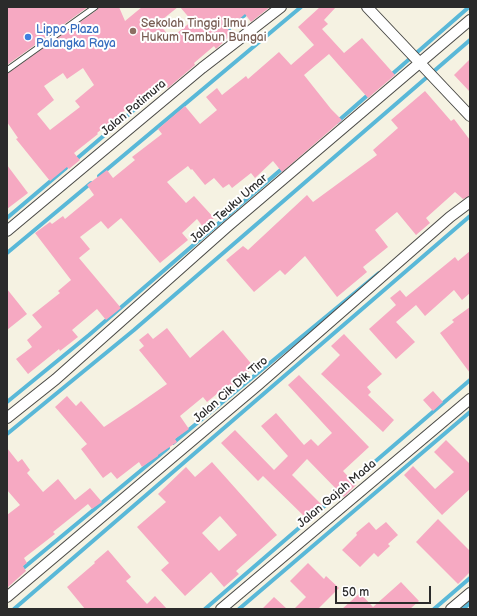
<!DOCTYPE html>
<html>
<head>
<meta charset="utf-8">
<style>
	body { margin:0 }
	#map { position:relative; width:477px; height:616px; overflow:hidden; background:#f5f2e2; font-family:"Balsamiq Sans",sans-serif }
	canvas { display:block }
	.frame { position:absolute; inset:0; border:8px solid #2b2b2b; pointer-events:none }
	.scale { position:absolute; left:335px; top:586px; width:96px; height:18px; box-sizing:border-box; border:2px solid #2b2b2b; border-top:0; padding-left:5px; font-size:12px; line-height:14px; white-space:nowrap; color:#2b2b2b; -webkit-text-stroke:3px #fff; paint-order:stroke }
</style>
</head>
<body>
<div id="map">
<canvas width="477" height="616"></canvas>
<div class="frame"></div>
<div class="scale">50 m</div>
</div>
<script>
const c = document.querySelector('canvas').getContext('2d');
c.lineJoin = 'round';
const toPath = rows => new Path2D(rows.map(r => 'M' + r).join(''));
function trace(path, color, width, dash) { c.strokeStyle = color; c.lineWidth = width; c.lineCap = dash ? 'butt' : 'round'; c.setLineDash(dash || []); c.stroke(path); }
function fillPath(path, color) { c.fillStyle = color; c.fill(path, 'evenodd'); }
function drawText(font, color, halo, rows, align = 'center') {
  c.font = font + ' "Balsamiq Sans",sans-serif'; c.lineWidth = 4; c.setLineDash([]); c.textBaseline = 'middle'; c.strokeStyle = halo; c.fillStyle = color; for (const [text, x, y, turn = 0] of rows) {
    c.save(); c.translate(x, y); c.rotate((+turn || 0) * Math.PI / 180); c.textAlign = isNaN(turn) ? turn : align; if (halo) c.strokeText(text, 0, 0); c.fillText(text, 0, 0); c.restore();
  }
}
trace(toPath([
	[225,32,254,7],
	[390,76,469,7],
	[337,122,369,94],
	[74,161,141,104],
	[99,176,301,7],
	[7,218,66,168],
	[7,253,91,183],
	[7,402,89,335,284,167],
	[7,434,134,330,470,40],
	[173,443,379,273],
	[349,484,470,380],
	[21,570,168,448],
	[14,609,470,216],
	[205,609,343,490],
	[239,609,470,412],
	[434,609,470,578],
	[463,609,470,603]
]), '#59b8d8', 4);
fillPath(toPath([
	[7,7,88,7,7,65],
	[99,7,119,7,125,21,142,7,178,7,158,23,171,38,192,21,180,7,270,7,251,22,245,14,228,29,232,34,216,49,214,46,194,63,195,65,168,88,165,85,138,108,134,103,97,133,98,134,74,153,80,160,69,169,67,167,50,181,16,139,18,138,7,122,7,74,97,10],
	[83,68,94,85,75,101,80,107,50,130,37,114,54,100,44,86,63,73,67,79],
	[320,7,336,7,324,20,328,24,322,29,344,53,362,38,395,75,368,98,329,54,304,75,331,109,342,120,282,172,273,161,255,178,251,173,232,188,229,184,223,188,214,178,205,185,192,169,191,170,188,166,167,182,186,203,194,196,214,218,203,227,197,219,182,233,188,240,160,263,121,218,108,229,101,221,80,237,90,249,79,258,121,308,106,320,97,309,72,330,78,337,60,351,59,349,28,374,16,359,32,347,27,340,42,327,32,315,60,293,58,291,71,280,35,233,50,222,52,224,63,216,65,219,94,195,87,185,107,170,113,178,135,160,132,157,162,134,158,129,185,106,200,124,217,110,206,97,217,88,222,95,246,76,248,79,279,52,291,65,314,45,298,27],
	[470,59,470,92,454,75],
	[425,91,451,121,454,119,470,140,470,196,463,199,455,192,426,218,430,223,416,235,397,212,375,230,388,247,363,267,367,272,337,297,305,256,285,275,280,270,254,292,226,260,243,246,248,250,307,195,313,202,377,155,373,150,398,128,391,120],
	[7,165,28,193,7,209],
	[470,251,470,293,462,300,454,290,425,316,416,305,396,322,415,342,396,359,369,329,396,305,390,298,400,290,406,297,455,257,458,261],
	[7,289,27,314,7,330],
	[470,307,470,373,440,333,454,322,452,320],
	[167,328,190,358,223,330,254,367,226,391,224,388,207,402,203,397,180,416,189,429,175,439,177,442,158,455,158,456,142,467,139,462,117,479,111,472,103,478,81,449,87,444,55,407,67,396,76,406,81,401,104,427,137,405,167,384,139,350,144,346,139,340,148,333,153,339],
	[344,334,382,374,367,387,371,392,368,395,394,420,383,432,321,374,340,355,331,346],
	[299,375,369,447,343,471,356,485,344,497,307,459,292,475,322,505,308,520,263,476,258,481,221,443,235,430,274,470,288,456,261,426,276,413,304,445,311,439,318,446,332,433,288,385],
	[433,391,443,402,433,411,423,400],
	[446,440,470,464,470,489,442,515,404,475,413,466,435,489,454,472,434,452],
	[7,448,18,462,22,459,30,470,27,473,43,492,58,479,75,500,90,488,102,502,92,509,88,504,53,532,55,534,24,558,27,563,23,566,26,571,7,588,7,515,20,505,7,490],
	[212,462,277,535,236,571,239,574,224,587,211,572,185,596,161,570,169,563,137,527,166,502,158,494,186,467,195,477],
	[220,516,237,535,219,551,202,533],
	[438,519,470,551,470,572,458,584,416,542],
	[369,522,376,530,386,522,398,535,388,544,390,546,378,557,374,553,360,567,342,550,357,535,356,533],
	[108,550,131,577,126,581,147,604,155,596,167,609,85,609,67,587,95,563,94,562],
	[308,563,324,579,326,576,339,588,318,609,294,609,306,597,290,581],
	[401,582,419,601,410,609,342,609,360,593,373,607],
	[274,597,287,609,262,609]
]), '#f6a9c2');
const service = toPath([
	[7,70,95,7]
]);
const minor = toPath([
	[367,7,470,116],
	[7,231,202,68,281,7],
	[7,418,56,379,228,226,470,20],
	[7,597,258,385,450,217,470,202],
	[221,609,470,399],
	[451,609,470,593]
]);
trace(service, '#494946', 7);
trace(minor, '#494946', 12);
trace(service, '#fff', 5);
trace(minor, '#fff', 10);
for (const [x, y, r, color] of [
	[133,31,4,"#8d6e63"],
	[28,37,4,"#3f7fe0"]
]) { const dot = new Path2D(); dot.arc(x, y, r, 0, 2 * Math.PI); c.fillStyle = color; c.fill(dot); trace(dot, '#fff', 1.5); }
drawText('12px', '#785e54', '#fff', [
	["Sekolah Tinggi Ilmu",141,24],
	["Hukum Tambun Bungai",141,38]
], 'left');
drawText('12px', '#366cbe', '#fff', [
	["Lippo Plaza",36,30],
	["Palangka Raya",36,44]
], 'left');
drawText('12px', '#2b2b2b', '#fff', [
	["Jalan Patimura",134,108,-40],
	["Jalan Teuku Umar",229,209,-41],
	["Jalan Cik Dik Tiro",231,390,-41],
	["Jalan Gajah Mada",337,494,-40]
]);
</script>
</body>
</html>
